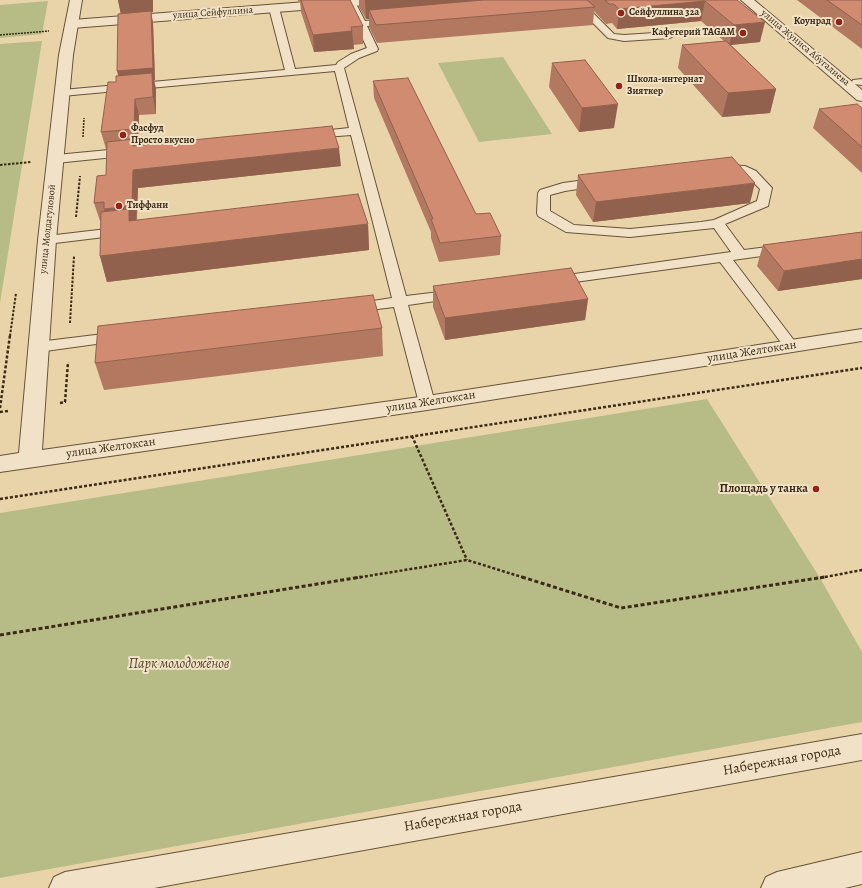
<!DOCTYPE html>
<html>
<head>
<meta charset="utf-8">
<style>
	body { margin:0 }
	canvas { display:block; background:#e9d3a9 }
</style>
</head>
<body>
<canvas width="862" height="888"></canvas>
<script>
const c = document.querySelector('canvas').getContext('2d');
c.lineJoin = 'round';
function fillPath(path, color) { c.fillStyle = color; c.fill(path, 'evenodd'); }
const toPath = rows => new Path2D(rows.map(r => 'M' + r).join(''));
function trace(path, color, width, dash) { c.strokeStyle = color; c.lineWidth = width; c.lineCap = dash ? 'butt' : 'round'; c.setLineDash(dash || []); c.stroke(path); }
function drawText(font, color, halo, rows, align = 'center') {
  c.font = font + ' Alegreya,serif'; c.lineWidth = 4; c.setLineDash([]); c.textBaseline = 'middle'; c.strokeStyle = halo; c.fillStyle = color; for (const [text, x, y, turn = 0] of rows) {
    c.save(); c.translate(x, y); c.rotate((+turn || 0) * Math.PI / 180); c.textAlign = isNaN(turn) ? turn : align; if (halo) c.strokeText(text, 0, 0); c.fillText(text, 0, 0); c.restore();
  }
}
fillPath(toPath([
	[48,1,42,34,0,38,0,5],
	[42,41,0,303,0,44],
	[503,57,552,134,479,142,438,63],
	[707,399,820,578,862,652,862,722,0,878,0,513]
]), '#b7bc87');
const service = toPath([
	[348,0,354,0,365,21,393,18,398,21,393,24,367,26,378,49,377,51,359,58,344,68,406,296,456,290,461,291,463,294,461,297,456,298,408,305,435,403,433,407,427,409,421,407,419,403,394,307,353,312,348,311,346,308,348,305,353,304,392,298,351,135,312,138,308,137,306,135,308,133,312,132,349,128,335,71,62,96,57,93,62,90,285,70,269,8,274,5,279,8,295,69,336,65,338,62,351,54,367,48,346,2,348,0],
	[579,1,582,2,614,34,624,35,670,32,675,35,670,38,624,41,608,38,574,4,576,2,579,1],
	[862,79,862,85,853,84,852,82,853,80,862,79],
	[130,148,134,149,136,152,134,155,56,163,52,162,50,159,52,156,56,155,130,148],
	[722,165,745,166,756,171,772,188,768,206,725,224,744,250,783,245,788,246,790,249,788,252,783,253,733,260,796,343,799,346,796,349,791,351,786,349,720,262,553,285,548,284,546,281,548,278,553,277,731,252,714,228,630,237,566,232,538,216,537,213,538,193,540,190,563,183,600,178,604,179,606,182,604,185,565,191,550,195,550,211,574,225,630,229,701,222,714,220,757,201,760,189,748,177,739,173,718,172,716,169,718,166,722,165],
	[124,227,129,228,131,231,129,234,47,244,42,243,40,240,42,237,47,236,124,227],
	[120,332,125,334,128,337,125,340,38,352,33,350,30,347,33,344,38,342,120,332]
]);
const pedestrian = toPath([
	[862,734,862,760,154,888,49,888,54,877,65,872,862,734],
	[862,852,862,884,845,888,761,888,766,877,777,872,862,852]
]);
const minor = toPath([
	[332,0,384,0,382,3,378,4,72,28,68,27,66,24,68,21,72,20,332,0]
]);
const tertiary = toPath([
	[70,0,82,0,73,55,56,240,42,450,427,396,862,329,862,341,427,410,0,472,0,456,19,453,38,240,59,55,70,0],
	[741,0,754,0,862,90,862,101,857,100,741,0]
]);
trace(service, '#665439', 2);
trace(pedestrian, '#665439', 2);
trace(minor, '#665439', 2);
trace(tertiary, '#665439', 2);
trace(toPath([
	[0,35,49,31],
	[83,137,84,118]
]), '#3b2a14', 1.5, [2, 1]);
trace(toPath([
	[0,165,31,162],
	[76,217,80,176],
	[70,323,74,256],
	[10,336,16,293]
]), '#3b2a14', 2, [2.5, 1.5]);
trace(toPath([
	[60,403,65,402,68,362],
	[0,408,10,335],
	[0,412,8,411],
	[412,436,467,560],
	[0,499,862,368],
	[355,578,467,560,525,578],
	[820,578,862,570]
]), '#3b2a14', 2.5, [3, 2]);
trace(toPath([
	[522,577,621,608,825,577],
	[0,635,361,577]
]), '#3b2a14', 3, [4, 2.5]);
fillPath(service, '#f1e2c7');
fillPath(pedestrian, '#f1e2c7');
fillPath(minor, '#f1e2c7');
fillPath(tertiary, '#f1e2c7');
fillPath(toPath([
	[118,0,153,0,153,12,151,12,153,23,155,80,154,80,156,89,156,114,139,115,138,146,341,166,138,188,137,220,368,224,369,250,107,282,100,256,101,221,100,221,94,203,106,175,107,149,106,149,101,132,116,82,118,76,121,14],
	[298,0,350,0,363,26,363,44,353,45,354,49,314,52,301,12,300,1,298,1],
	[359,0,737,0,760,42,731,45,776,89,770,113,722,117,678,68,682,45,724,41,701,21,617,29,612,23,606,24,594,11,593,25,377,43,369,27,369,19,366,19,359,7],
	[797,0,862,0,862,49],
	[552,63,614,128,579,132,549,87],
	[373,81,476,214,501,236,500,255,439,262,431,238,431,232,374,98],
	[862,108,862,173,813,128,819,109],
	[578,175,750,203,593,222,576,195],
	[862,232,862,279,778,291,757,266,763,245],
	[433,286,588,299,585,320,445,340,433,307],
	[382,328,383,356,104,390,95,363]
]), '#b37860');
fillPath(toPath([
	[118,0,153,0,153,12,151,12,153,23,155,80,154,80,156,89,156,114,153,97,120,83,117,71,121,15],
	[365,0,566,0,369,10,369,19,366,19],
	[705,1,701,21,617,29,619,9],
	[765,22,760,42,729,45,734,25],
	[352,31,354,49,314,52,313,35],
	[776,89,770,113,722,117,728,93],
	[135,99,139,115,138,146,134,129],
	[618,104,614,128,579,132,582,108],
	[339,148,341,166,138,188,136,224,109,227,104,209,133,170],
	[755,183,750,203,593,222,596,202],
	[368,224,369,250,107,282,100,256],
	[862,259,862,279,778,291,784,271],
	[588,299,585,320,445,340,445,318]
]), '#92614e');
const building = toPath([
	[301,0,350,0,363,26,351,27,352,31,313,35,301,0],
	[483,0,587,0,595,7,376,25,369,10,483,0],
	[605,0,737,0,765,22,734,25,705,1,619,9,614,4,609,4,605,0],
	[827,0,862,0,862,25,827,0],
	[151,11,153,68,117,71,118,14,151,11],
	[726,41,776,89,728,93,682,45,726,41],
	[585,60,618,104,582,108,552,63,585,60],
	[152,73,153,97,135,99,134,129,101,132,108,82,116,82,116,76,152,73],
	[408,78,476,214,490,213,501,236,440,243,431,219,433,219,373,81,408,78],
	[857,104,862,108,862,147,819,109,857,104],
	[332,126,339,148,133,170,132,206,104,209,104,202,94,203,97,176,106,175,107,142,133,139,133,146,332,126],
	[732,157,755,183,596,202,578,175,732,157],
	[358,194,368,224,100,256,101,212,129,209,129,221,358,194],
	[862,232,862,259,784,271,763,245,862,232],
	[571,268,588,299,445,318,433,286,571,268],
	[373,295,382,328,95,363,98,326,373,295]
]);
fillPath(building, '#d08b70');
trace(building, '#92614e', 1);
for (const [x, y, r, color] of [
	[621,13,4,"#8f2418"],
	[839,22,4,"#8f2418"],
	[743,33,4,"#8f2418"],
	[619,86,4,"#8f2418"],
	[123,135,4,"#8f2418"],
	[119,206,4,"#8f2418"],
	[816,489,4,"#8f2418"]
]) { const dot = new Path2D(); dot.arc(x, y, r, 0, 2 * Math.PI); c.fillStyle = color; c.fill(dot); trace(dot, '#f1e2c7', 1.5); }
drawText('10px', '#3b2a14', '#f1e2c7', [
	["улица Сейфуллина",213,13,-4],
	["улица Жуниса Абугалиева",805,48,40],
	["улица Молдагуловой",48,229,-84]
]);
drawText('bold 10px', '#3b2a14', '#f1e2c7', [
	["Сейфуллина 32а",629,13],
	["Коунрад",831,22,"right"],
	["Кафетерий TAGAM",735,33,"right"],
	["Школа-интернат",627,80],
	["Зияткер",627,92],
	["Фасфуд",131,129],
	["Просто вкусно",131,141],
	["Тиффани",127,206]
], 'left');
drawText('12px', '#3b2a14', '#f1e2c7', [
	["улица Желтоксан",752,352,-9],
	["улица Желтоксан",431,402,-9],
	["улица Желтоксан",111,448,-8]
]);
drawText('bold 12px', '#3b2a14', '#f1e2c7', [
	["Площадь у танка",808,489]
], 'right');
drawText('italic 14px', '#54472b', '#f1e2c7', [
	["Парк молодожёнов",179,665]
]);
drawText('14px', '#3b2a14', '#f1e2c7', [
	["Набережная города",782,761,-10],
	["Набережная города",463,817,-10]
]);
</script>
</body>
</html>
